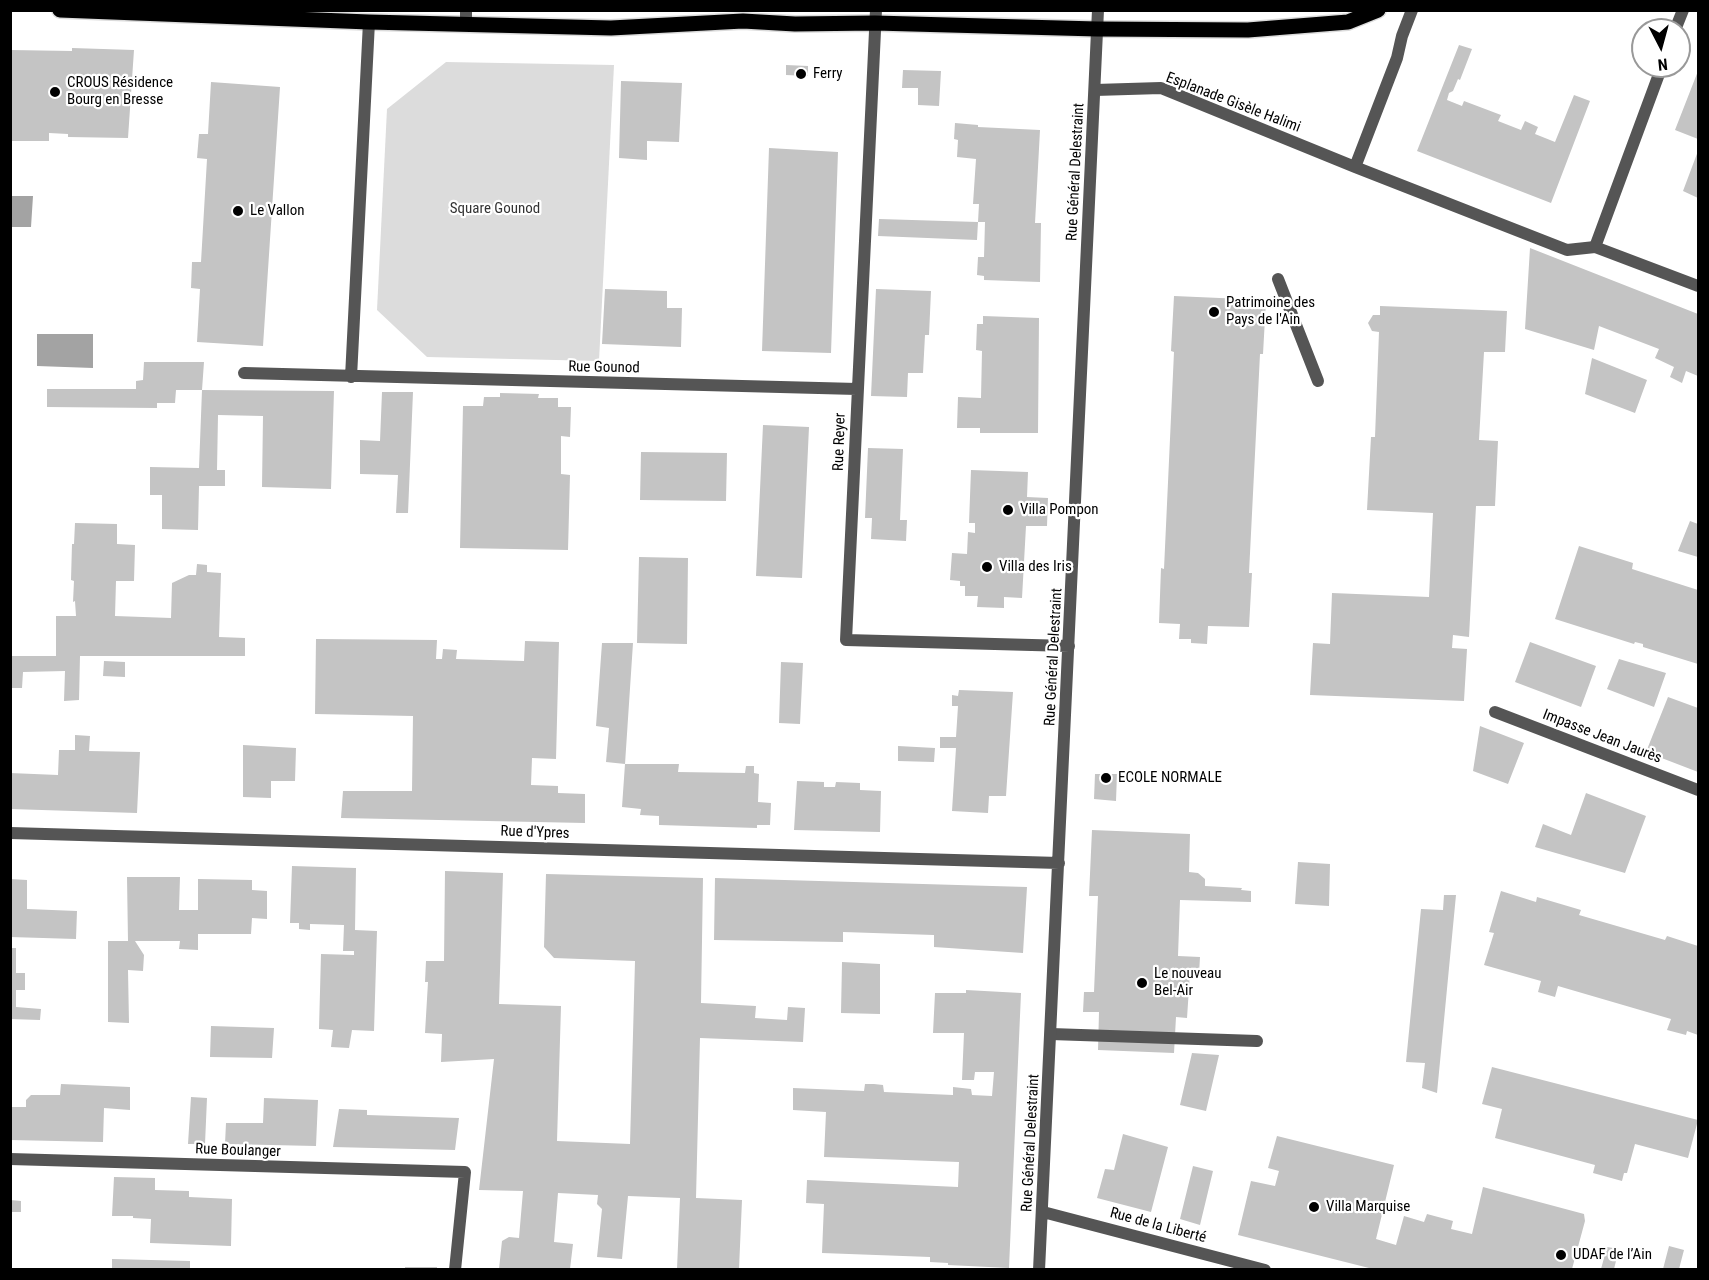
<!DOCTYPE html>
<html>
<head>
<meta charset="utf-8">
<style>
	body { margin:0 }
	#map { position:relative; width:1709px; height:1280px; overflow:hidden; background:#fff; font-family:"Roboto Condensed",sans-serif }
	canvas { display:block }
	.frame { position:absolute; inset:0; border:12px solid #000; pointer-events:none }
	.north { position:absolute; left:1631px; top:18px; width:60px; height:60px; box-sizing:border-box; background:#fff; border:2px solid #999; border-radius:50%; rotate:174deg; font-size:16px; font-weight:700; line-height:24px; text-align:center; color:#000 }
	.north::after { content:''; display:block; margin:auto; width:21px; height:27px; background:#000; clip-path:polygon(50% 0,100% 100%,50% 72%,0 100%) }
</style>
</head>
<body>
<div id="map">
<canvas width="1709" height="1280"></canvas>
<div class="frame"></div>
<div class="north">N</div>
</div>
<script>
const c = document.querySelector('canvas').getContext('2d');
c.lineJoin = 'round';
function fillPath(path, color) { c.fillStyle = color; c.fill(path, 'evenodd'); }
const toPath = rows => new Path2D(rows.map(r => 'M' + r).join(''));
function trace(path, color, width, dash) { c.strokeStyle = color; c.lineWidth = width; c.lineCap = dash ? 'butt' : 'round'; c.setLineDash(dash || []); c.stroke(path); }
function drawText(font, color, halo, rows, align = 'center') {
  c.font = font + ' "Roboto Condensed",sans-serif'; c.lineWidth = 4.5; c.setLineDash([]); c.textBaseline = 'middle'; c.strokeStyle = halo; c.fillStyle = color; for (const [text, x, y, turn = 0] of rows) {
    c.save(); c.translate(x, y); c.rotate((+turn || 0) * Math.PI / 180); c.textAlign = isNaN(turn) ? turn : align; if (halo) c.strokeText(text, 0, 0); c.fillText(text, 0, 0); c.restore();
  }
}
fillPath(toPath([
	[446,62,614,65,599,361,427,357,377,310,387,109]
]), '#dcdcdc');
fillPath(toPath([
	[11,196,33,196,31,227,11,227],
	[37,334,93,334,93,368,37,366]
]), '#a3a3a3');
fillPath(toPath([
	[1459,45,1472,49,1460,80,1458,79,1453,91,1449,93,1447,100,1462,106,1464,101,1501,115,1498,121,1521,130,1525,121,1538,127,1535,134,1555,142,1574,95,1590,101,1551,203,1417,151],
	[72,48,134,50,128,138,68,137,68,134,49,133,49,141,10,141,10,50,72,51],
	[786,65,808,66,808,76,786,75],
	[903,70,941,71,939,106,918,105,918,88,902,88],
	[1698,71,1698,139,1675,130],
	[621,81,682,83,679,142,647,141,647,160,619,158],
	[211,82,280,87,263,346,197,342,200,289,191,288,192,262,201,262,207,159,197,158,199,134,208,134],
	[955,123,978,125,978,127,1040,130,1035,223,1041,223,1040,282,984,280,984,276,977,275,978,257,984,257,985,222,978,222,979,204,973,204,976,159,957,157,958,140,954,139],
	[769,148,838,152,831,353,762,351],
	[1698,151,1698,198,1683,191],
	[879,219,978,222,977,240,878,236],
	[1530,248,1698,314,1698,376,1686,371,1682,383,1670,377,1674,367,1655,358,1659,349,1599,326,1594,350,1525,329],
	[605,289,667,291,667,308,682,308,681,347,602,344],
	[876,289,931,291,929,335,925,335,923,373,908,373,907,397,871,396],
	[1174,296,1266,300,1263,354,1260,354,1249,573,1252,573,1249,627,1208,626,1207,644,1191,643,1191,639,1179,639,1180,624,1159,623,1161,568,1164,569,1174,352,1171,351],
	[1380,306,1507,311,1505,352,1484,352,1479,440,1498,441,1495,506,1476,506,1469,637,1453,635,1452,648,1467,649,1464,701,1310,695,1313,643,1330,644,1332,593,1429,597,1433,513,1367,510,1371,437,1375,437,1379,332,1372,331,1368,323,1373,315,1380,315],
	[983,316,1039,318,1038,433,980,433,980,428,957,428,958,397,981,398,982,351,976,350,977,324,983,324],
	[1592,358,1647,380,1635,413,1585,394],
	[144,362,204,362,202,390,176,390,175,403,157,403,157,408,47,407,47,389,136,389,136,381,143,380],
	[202,390,334,391,331,489,262,487,263,416,218,415,217,470,225,470,225,486,199,486,198,530,162,529,162,495,150,495,150,467,199,468],
	[382,392,413,392,408,513,396,513,398,475,360,474,360,440,380,441],
	[500,393,539,394,538,398,558,398,558,407,571,407,570,437,561,436,561,474,570,475,568,550,460,548,463,406,483,406,484,397,500,397],
	[763,425,809,427,802,578,756,576],
	[868,448,903,449,900,520,907,520,906,541,871,539,872,518,865,518],
	[641,452,727,453,726,501,640,500],
	[971,470,1028,472,1027,497,1048,498,1047,526,1026,526,1022,598,1004,597,1004,608,977,607,978,596,965,596,965,586,960,586,960,581,950,580,952,553,967,554,968,532,975,533,975,523,969,523],
	[1690,521,1698,524,1698,557,1678,551],
	[75,523,117,524,117,544,135,545,134,581,116,581,115,616,171,618,172,583,189,575,196,575,197,564,207,565,207,572,221,573,219,637,245,638,245,656,80,656,79,700,64,701,65,671,23,672,22,688,10,688,10,656,56,656,56,616,76,616,75,601,73,602,74,581,71,580,72,544,74,544],
	[1579,546,1633,563,1632,569,1698,590,1698,664,1643,647,1643,644,1635,642,1634,644,1555,619],
	[639,557,688,558,687,644,637,643],
	[316,639,437,640,436,659,442,659,443,649,457,650,456,659,524,661,525,641,559,642,556,759,532,758,531,785,558,786,558,793,585,794,585,823,341,818,343,791,412,791,413,716,315,714],
	[1530,642,1596,666,1581,707,1515,682],
	[602,643,633,643,625,764,606,762,609,728,596,726],
	[1619,659,1666,673,1654,707,1607,689],
	[104,661,125,662,125,677,103,676],
	[781,662,803,663,800,724,779,723],
	[959,690,1013,692,1006,796,989,796,988,813,952,811,956,748,940,748,940,737,956,737,958,706,952,706,952,695,958,696],
	[1668,697,1698,708,1698,772,1646,752],
	[1480,726,1524,743,1508,784,1473,771],
	[75,735,90,736,89,751,140,752,137,813,10,809,10,773,58,775,59,750,75,750],
	[243,745,296,748,295,781,271,781,271,798,243,797],
	[898,746,935,748,934,762,898,761],
	[625,764,679,764,678,772,745,773,746,766,754,766,754,773,759,774,758,802,771,803,770,825,757,825,757,828,659,825,659,816,640,815,641,809,622,807],
	[1095,774,1117,774,1116,801,1094,799],
	[797,781,824,782,824,787,835,787,836,782,860,783,860,790,881,791,880,832,794,830],
	[1586,793,1646,816,1625,873,1535,847,1543,824,1571,835],
	[1092,830,1190,834,1189,872,1198,873,1205,879,1205,886,1242,888,1241,890,1251,891,1251,902,1180,900,1178,956,1200,957,1199,974,1190,973,1187,1018,1176,1017,1174,1053,1098,1050,1099,1012,1083,1012,1084,992,1094,992,1098,896,1089,896],
	[1298,862,1330,864,1329,906,1295,904],
	[292,866,356,868,355,930,377,931,374,1031,352,1030,349,1048,331,1047,333,1030,319,1029,321,954,354,955,354,951,343,951,344,925,310,924,310,930,299,929,299,923,290,923],
	[445,871,503,873,499,1004,561,1006,557,1141,630,1144,635,961,554,958,544,947,546,874,703,878,701,1003,756,1006,755,1018,787,1020,788,1007,805,1008,803,1042,700,1038,696,1198,742,1200,739,1269,677,1269,680,1198,628,1196,622,1259,597,1257,602,1209,597,1204,598,1195,558,1193,554,1242,573,1244,570,1269,499,1269,502,1241,509,1237,519,1238,523,1191,479,1190,494,1059,441,1062,442,1034,425,1033,428,982,425,982,426,961,444,961],
	[127,877,180,877,179,910,198,910,198,879,252,880,252,890,267,891,267,919,252,918,251,934,198,934,198,950,179,949,180,941,135,941,144,955,143,971,128,970,129,1023,108,1022,108,941,128,941],
	[715,878,1027,887,1023,953,934,947,934,935,843,932,843,942,714,940],
	[10,879,27,880,27,909,77,911,76,939,10,937],
	[1501,891,1536,902,1537,897,1581,910,1579,915,1665,940,1667,936,1698,946,1698,1035,1687,1031,1686,1035,1667,1030,1671,1019,1558,986,1555,997,1538,992,1541,981,1484,965,1494,933,1489,932],
	[1444,895,1456,895,1437,1093,1422,1088,1425,1063,1406,1062,1421,909,1443,910],
	[10,948,16,948,16,973,25,973,25,990,16,990,16,1007,41,1009,40,1020,10,1019],
	[842,962,880,964,880,1014,841,1013],
	[966,990,1021,993,1009,1268,948,1265,948,1263,930,1262,930,1257,822,1253,824,1204,806,1203,807,1180,958,1187,959,1162,824,1157,826,1112,793,1110,793,1088,864,1091,865,1084,874,1084,883,1085,884,1092,953,1095,953,1087,971,1089,972,1095,992,1096,994,1072,975,1072,974,1080,962,1080,964,1033,933,1033,935,993,966,993],
	[211,1026,274,1028,272,1058,210,1057],
	[1192,1053,1219,1055,1206,1111,1180,1105],
	[1492,1067,1698,1120,1688,1158,1635,1144,1627,1173,1624,1173,1622,1181,1593,1173,1595,1165,1495,1138,1502,1109,1482,1104],
	[61,1084,130,1087,130,1110,104,1108,103,1142,10,1140,10,1107,26,1107,26,1100,31,1095,60,1095],
	[191,1097,207,1098,205,1144,188,1144],
	[264,1098,318,1100,316,1146,225,1144,226,1123,263,1123],
	[339,1109,367,1110,367,1115,459,1118,455,1150,333,1147],
	[1123,1134,1168,1147,1151,1212,1097,1198,1105,1169,1114,1170],
	[1277,1136,1394,1165,1376,1239,1396,1245,1404,1216,1424,1222,1427,1214,1453,1221,1451,1229,1472,1234,1483,1187,1584,1214,1585,1221,1572,1269,1373,1269,1238,1235,1251,1181,1275,1186,1279,1171,1268,1168],
	[1193,1166,1213,1171,1200,1225,1180,1219],
	[114,1177,155,1178,155,1190,189,1191,189,1197,232,1199,231,1246,150,1243,151,1219,133,1218,133,1216,112,1216],
	[10,1200,21,1201,21,1212,10,1212],
	[1669,1246,1684,1250,1679,1269,1663,1269],
	[1607,1247,1619,1249,1614,1269,1601,1269],
	[112,1259,190,1261,190,1269,112,1269],
	[405,1267,437,1267,437,1269,405,1269]
]), '#c4c4c4');
const primary = toPath([
	[60,10,369,22,611,28,743,21,795,24,875,23,1097,29,1248,30,1348,22,1378,10]
]);
trace(primary, '#dbdbdb', 18);
trace(toPath([
	[1278,279,1318,381],
	[1051,1034,1257,1041]
]), '#555', 12);
trace(toPath([
	[1095,90,1161,88,1355,167,1567,250,1595,247],
	[1355,167,1397,58,1402,36,1412,10]
]), '#555', 12);
trace(toPath([
	[876,10,846,640,1069,646],
	[466,23,466,10],
	[1675,30,1683,10],
	[1662,66,1595,247,1698,286],
	[244,373,857,389],
	[351,377,369,22],
	[1495,712,1698,790],
	[10,833,1059,863],
	[10,1159,465,1172,455,1270],
	[1043,1212,1265,1270],
	[1039,1270,1098,10]
]), '#555', 12);
trace(primary, '#000', 15);
for (const [x, y, r, color] of [
	[801,74,6,"#000"],
	[55,92,6,"#000"],
	[238,211,6,"#000"],
	[1214,312,6,"#000"],
	[1008,510,6,"#000"],
	[987,567,6,"#000"],
	[1106,778,6,"#000"],
	[1142,983,6,"#000"],
	[1314,1207,6,"#000"],
	[1561,1255,6,"#000"]
]) { const dot = new Path2D(); dot.arc(x, y, r, 0, 2 * Math.PI); c.fillStyle = color; c.fill(dot); trace(dot, '#fff', 2); }
drawText('15px', '#000', '#fff', [
	["Ferry",813,74],
	["CROUS Résidence",67,83],
	["Bourg en Bresse",67,100],
	["Le Vallon",250,211],
	["Patrimoine des",1226,303],
	["Pays de l'Ain",1226,320],
	["Villa Pompon",1020,510],
	["Villa des Iris",999,567],
	["ECOLE NORMALE",1118,778],
	["Le nouveau",1154,974],
	["Bel-Air",1154,991],
	["Villa Marquise",1326,1207],
	["UDAF de l’Ain",1573,1255]
], 'left');
drawText('15px', '#000', '#fff', [
	["Esplanade Gisèle Halimi",1233,103,21],
	["Rue Général Delestraint",1076,172,-87],
	["Rue Gounod",604,368,1],
	["Rue Reyer",840,442,-88],
	["Rue Général Delestraint",1054,657,-87],
	["Impasse Jean Jaurès",1602,737,21],
	["Rue d'Ypres",535,833,2],
	["Rue Général Delestraint",1031,1143,-87],
	["Rue Boulanger",238,1151,2],
	["Rue de la Liberté",1158,1226,15]
]);
drawText('15px', '#333', '#fff', [
	["Square Gounod",495,209]
]);
</script>
</body>
</html>
